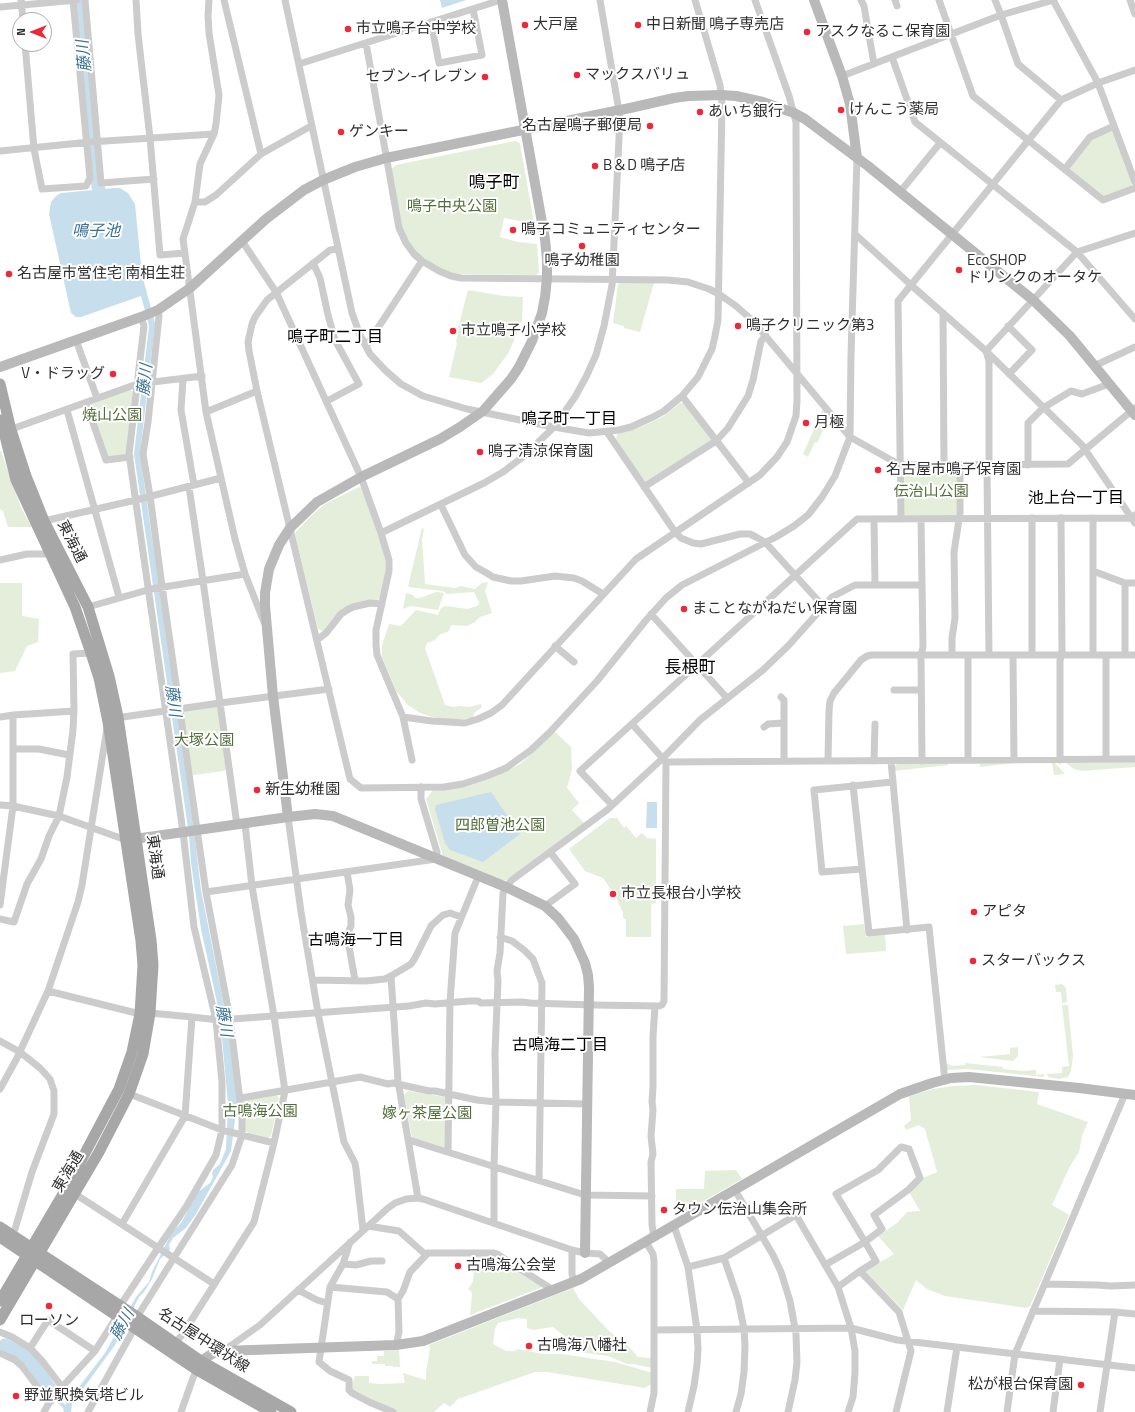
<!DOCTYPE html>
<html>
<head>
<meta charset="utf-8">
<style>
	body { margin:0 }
	#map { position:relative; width:1135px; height:1412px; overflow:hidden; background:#fff; font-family:"Titillium Web",sans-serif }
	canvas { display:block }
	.north { position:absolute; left:12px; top:12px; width:40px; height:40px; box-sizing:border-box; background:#fff; border:1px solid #acacac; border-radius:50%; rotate:270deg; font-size:11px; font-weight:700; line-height:16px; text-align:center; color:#2f2f2f }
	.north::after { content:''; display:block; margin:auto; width:14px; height:18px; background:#ee2839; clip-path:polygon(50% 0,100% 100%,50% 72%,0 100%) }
</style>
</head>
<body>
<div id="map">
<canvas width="1135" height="1412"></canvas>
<div class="north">N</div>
</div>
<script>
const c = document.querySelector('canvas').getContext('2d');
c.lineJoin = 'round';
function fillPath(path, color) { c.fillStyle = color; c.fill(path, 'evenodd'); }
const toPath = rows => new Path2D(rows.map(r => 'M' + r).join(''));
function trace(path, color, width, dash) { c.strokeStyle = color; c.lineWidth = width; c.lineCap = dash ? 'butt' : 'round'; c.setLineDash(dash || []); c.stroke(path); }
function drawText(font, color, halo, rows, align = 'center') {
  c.font = font + ' "Titillium Web","Noto Sans JP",sans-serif'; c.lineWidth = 4; c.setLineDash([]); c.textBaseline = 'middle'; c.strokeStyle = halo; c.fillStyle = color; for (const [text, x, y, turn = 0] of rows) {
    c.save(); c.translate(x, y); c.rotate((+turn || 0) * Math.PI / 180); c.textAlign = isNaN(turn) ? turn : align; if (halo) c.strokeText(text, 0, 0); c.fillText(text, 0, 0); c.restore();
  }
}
fillPath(toPath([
	[1110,130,1113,131,1133,183,1131,187,1105,196,1102,196,1069,169,1069,166,1091,139],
	[515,141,520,143,534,224,504,218,500,237,518,242,537,244,539,273,536,275,462,274,450,273,435,266,417,253,409,242,402,228,391,169,396,165],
	[621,282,654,283,640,332,624,328,624,326,613,323,618,284],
	[468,290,504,296,523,297,522,321,509,352,493,374,481,383,449,377,457,343,456,342,459,328,458,328],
	[130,389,133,392,126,454,110,458,106,456,90,408,91,404],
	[680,403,684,403,711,437,711,441,648,482,644,482,616,439,617,434,633,430,650,423,664,416],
	[823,408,830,416,817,443,815,442,808,457,803,454],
	[0,451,1,451,21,508,32,527,8,527,3,511,0,509],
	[906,468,956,468,959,470,956,516,906,516,903,513,903,470],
	[359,487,362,488,384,550,385,559,386,575,380,599,342,610,334,617,323,631,318,629,295,535,296,532,313,514,325,504],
	[422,527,424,530,422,539,425,584,455,588,461,586,475,589,482,583,488,582,485,591,492,613,480,617,475,622,467,626,451,625,449,631,439,635,435,640,427,643,425,648,445,705,453,707,459,706,469,707,481,704,482,707,474,713,473,718,453,720,432,717,420,713,408,705,396,691,382,657,382,646,389,624,401,626,416,610,438,615,441,608,445,606,468,609,479,605,479,602,474,592,447,594,443,591,408,587],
	[22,583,22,616,39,619,38,642,27,646,15,671,0,673,0,583],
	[436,592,444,593,438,610,411,606,403,609,406,593,413,595,415,598,420,598],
	[215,706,218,708,226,769,224,771,194,775,191,773,183,713,184,711],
	[554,731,571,747,572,769,567,788,579,803,572,810,584,823,507,880,502,881,443,856,426,799,433,790,465,787,489,779,508,770,520,764,530,755],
	[1135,762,1135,767,1082,771,1074,769,1066,763],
	[898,763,1014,763,980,767,980,764,948,764,948,765,894,771,894,767],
	[1052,763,1055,763,1065,774,1054,775],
	[610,818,617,818,624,828,626,826,636,838,642,833,647,838,656,839,656,903,651,904,651,937,626,937,626,920,623,918,623,912,622,911,616,897,603,878,585,871,569,849],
	[864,924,866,937,885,935,886,951,846,954,843,926],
	[1062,984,1066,988,1067,1002,1062,1003,1061,992,1056,992,1055,985],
	[1062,1005,1068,1005,1073,1056,1071,1071,1068,1077,1059,1079,1048,1077,1047,1074,1062,1073,1062,1067,1069,1066],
	[1018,1047,1018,1056,1013,1061,979,1057,1010,1054,1010,1048],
	[946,1063,952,1066,965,1065,965,1063,1003,1067,1003,1069,1023,1071,1036,1070,1036,1075,1044,1074,1044,1077,968,1069,947,1070],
	[977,1085,1039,1092,1037,1104,1088,1122,1082,1136,1079,1152,1069,1168,1052,1205,1069,1215,1030,1306,1027,1308,945,1296,927,1289,916,1280,903,1310,865,1271,894,1254,878,1236,897,1223,907,1212,920,1211,909,1192,923,1178,937,1172,925,1129,919,1125,906,1130,904,1126,911,1120,909,1096,933,1089,952,1086],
	[408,1091,445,1097,447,1100,446,1146,444,1147,412,1138,404,1095],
	[276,1094,279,1098,271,1136,268,1138,246,1132,244,1129,244,1102,245,1099],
	[736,1170,742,1179,681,1214,676,1201,676,1189,704,1189,705,1171],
	[475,1254,493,1255,545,1286,470,1315,472,1295,471,1291,468,1289,473,1282],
	[573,1288,579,1299,608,1330,631,1349,638,1357,652,1358,652,1368,633,1364,627,1364,608,1356,578,1352,572,1348,567,1338,553,1327,533,1330,527,1328,527,1319,518,1318,498,1323,495,1329,493,1344,506,1351,514,1351,518,1349,543,1354,562,1354,615,1362,652,1373,651,1384,645,1388,547,1372,535,1372,458,1399,450,1407,444,1403,434,1412,397,1412,355,1393,351,1387,355,1376,369,1376,369,1383,381,1384,405,1383,403,1373,426,1380,426,1373,430,1348,429,1345],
	[399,1350,400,1367,393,1367,393,1366,385,1366,385,1364,372,1364,372,1361,377,1361,377,1356,384,1356,384,1351]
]), '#e5eddb');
fillPath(toPath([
	[440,0,466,0,442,8],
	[115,188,120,188,128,193,135,204,142,275,155,323,140,454,195,839,201,890,226,1016,238,1097,231,1151,196,1214,186,1228,173,1238,169,1245,170,1250,160,1259,152,1279,144,1292,139,1297,115,1345,72,1404,71,1412,64,1412,63,1408,56,1401,59,1398,65,1405,105,1353,136,1297,149,1282,152,1272,172,1232,181,1223,198,1192,210,1183,213,1177,212,1174,213,1170,220,1164,226,1149,228,1104,220,1016,201,929,191,863,189,835,134,454,149,326,141,296,81,317,76,317,71,313,49,214,51,202,56,196,61,193],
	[491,792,520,834,483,862,450,850,445,843,435,809,436,805],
	[647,802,657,802,657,828,646,828]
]), '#c7dfed');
trace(toPath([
	[79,0,98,187,105,205],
	[5,1345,24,1355,34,1365,51,1390]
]), '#c7dfed', 13);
trace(toPath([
	[21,0,23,20],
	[85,0,101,183,154,179],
	[136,0,138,34,150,138,160,255,185,253],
	[209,0,208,16,209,33,219,95,216,124,214,134,200,164,195,202,183,239,206,412,235,539,245,574,264,622],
	[224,0,261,154],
	[285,0,352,313,360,335,370,354,385,370,401,384,423,396,467,409,554,427,589,433,619,430,631,427,653,417,664,411,682,396,698,377,712,349,715,336,718,320,722,104,720,85,695,0],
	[861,0,864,6,874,64],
	[895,0,897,6],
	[939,0,973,96,1103,200,1135,188],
	[1053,0,1098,83,1135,182],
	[1054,0,1001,15,1018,64,1061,100],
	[1130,0,1135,14],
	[0,7,77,0],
	[431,22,439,63,482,55,473,9],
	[366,43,399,228,406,243,414,254,422,261,439,271,451,276,461,278,668,280,688,282,709,289,719,294,736,306,753,321,850,437,900,465,1068,464,1135,408],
	[25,44,34,149,42,189,86,186,90,178,73,0],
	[892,57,915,122,1077,252,1135,319],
	[299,64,501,0],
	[1135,70,1098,83,1061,100,911,285,986,351,1082,445,1135,523],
	[842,76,1001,15,995,0],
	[0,151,90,142,214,134],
	[1065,169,1090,137,1114,126],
	[900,192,940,143],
	[195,202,205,202,216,195,261,154,311,126],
	[856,235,911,285,898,301,901,519],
	[242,241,276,292,361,477,381,533,389,560,389,571,376,630,376,645,377,655,403,717,412,760],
	[337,249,330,250,267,300,255,317,252,324,248,342,249,351,257,391,350,779,361,788,444,787,463,784,487,776,506,768,531,750,550,732,597,681,647,619,666,598,682,585,776,537,794,526,808,515,822,497,835,476,850,437,851,355,857,158],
	[313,263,320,278,328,315,335,340,359,384,327,401],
	[943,313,944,466],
	[1008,326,1032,350,1009,374],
	[76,340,97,398],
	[366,346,422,261],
	[1094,366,1135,347],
	[183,379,181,410,194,485],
	[682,396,749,483],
	[86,403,106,460,130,457],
	[67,410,119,597],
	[206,412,257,391],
	[9,430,137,384,202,376],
	[607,432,675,532,681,538,693,543,701,544,740,534,750,534,756,537,765,542,823,606],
	[1028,465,1028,423,1043,408,1071,391,1082,394,1109,384],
	[189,487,203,581,237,825],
	[644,487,716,441,728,428,748,396,753,380,761,341,766,336],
	[441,505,465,555,476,567,485,572,493,577,511,581,521,581,555,576,574,578,582,581,603,594],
	[1032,518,1032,655],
	[1093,518,1093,654],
	[921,519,923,647,921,655,922,761],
	[874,520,875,585],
	[44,521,136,500,221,478],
	[381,533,484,483,503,472,524,456,554,427,575,397,586,377,596,355,604,326,612,285,620,117,600,0],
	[0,560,27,554,52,554],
	[1093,571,1125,583,1135,583],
	[1125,583,1125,655],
	[88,607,151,589,245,574],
	[651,614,727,698],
	[317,640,326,633,341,614,347,610,353,607,370,603,382,604],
	[555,646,574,662],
	[952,655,952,638,955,618,954,552,960,513,960,465],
	[989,655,987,470,989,461,989,361,986,351,1077,252,1135,233],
	[1013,655,1014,760],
	[1106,655,1106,759],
	[894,690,921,690],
	[781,697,784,700,784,761],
	[0,717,13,715,74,711],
	[403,717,432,721,465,723,478,719,491,713,502,705,636,559,760,475,777,457,787,442,796,416,797,401,796,122,789,96,755,0],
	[116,718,220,703,329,689],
	[764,727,768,724,783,723],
	[14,749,39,749,69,755],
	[968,760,968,655],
	[1060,760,1060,661,1062,650,1061,518],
	[828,761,829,711,830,701,834,693,861,660,867,656,871,655,1135,655],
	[874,761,875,724],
	[891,761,907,930],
	[666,762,1135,759],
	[853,785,869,933,929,927,945,1081],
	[0,805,13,806,59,816,126,840],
	[612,805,580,771,857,519,1132,518,1135,515],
	[288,817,301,912,318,1013,344,1142,355,1163,356,1169,363,1230],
	[862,869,822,872,814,790,892,782],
	[347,872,350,890,348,905,351,917,351,926,347,935,355,980],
	[206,892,436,859,437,852,421,799,421,787],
	[0,905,13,806,13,715],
	[545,906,575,884,550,852],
	[0,919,14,922,27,884,41,859,49,836,59,816,67,777,73,730,74,711,73,654,91,653],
	[500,937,512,941,524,950,533,959,542,983,539,1180],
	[313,980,366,981,385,979,391,976],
	[48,991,140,1014],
	[192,1017,219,1020,409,1006,426,1003,435,1004,469,1001,478,1001,481,1003,522,1002,530,1003,593,1005,659,1006,662,1005,664,1001,666,762,632,724],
	[0,1041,20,1052,40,1068,50,1079,54,1091,54,1114,32,1172,15,1229,10,1237],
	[0,1089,16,1060,48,991,78,902,82,885,107,728],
	[127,1093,222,1130,274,1143],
	[241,1098,360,1077,388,1084,393,1083,429,1091,435,1091,477,1100,496,1102,587,1104],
	[409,1140,585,1195,652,1196],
	[448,1152,450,1002,455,933,478,877],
	[735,1190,773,1255,781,1272,790,1301,796,1334,797,1362,795,1380,788,1412],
	[72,1192,214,1284],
	[418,1198,398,1081,391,976,411,964,415,958,431,926,434,923,443,915,450,913,461,917],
	[494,1223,494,1167,496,1102,495,1053,498,981,497,971,500,953,503,893,506,887,512,880,607,810,663,758,700,720,763,670,788,646,832,597,855,585,922,585],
	[122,1224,185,1116,192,1017,150,1013],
	[368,1226,399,1231,426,1255],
	[674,1226,688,1267,697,1330,698,1349,697,1365,694,1386,688,1412],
	[654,1237,652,1225,651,1162,653,1154,651,1136,653,1110,652,1102,653,1087,653,1037,655,1006],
	[350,1242,343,1264,330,1287,319,1362,330,1371,349,1380,349,1390,352,1393,369,1402,393,1412],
	[646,1242,653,1254,654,1261,654,1393,650,1412],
	[572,1250,572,1274,574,1282],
	[724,1258,738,1299,744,1329,745,1345,744,1372,741,1394,736,1412],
	[343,1264,356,1265,371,1261,382,1261],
	[825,1265,865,1242,882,1229,874,1215,908,1190,920,1178,909,1149,901,1147,878,1170,836,1194,865,1242,876,1261,860,1271],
	[688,1267,724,1258,796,1215,838,1287,851,1328,855,1351,855,1373,853,1397,848,1412],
	[1045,1284,1097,1285,1111,1286,1135,1285],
	[330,1287,387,1292,398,1299],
	[838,1287,860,1271,899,1312,911,1351,896,1412],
	[298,1290,317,1300,327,1303],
	[120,1306,158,1248,186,1207,216,1155,222,1130,222,1082,216,1020,194,927,183,832,129,454,144,326,141,317],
	[1033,1311,1115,1312,1135,1314],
	[137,1317,232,1165,242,1135,242,1117,230,1019,206,892,162,586,150,496,143,454,148,422,159,316,158,310],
	[654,1330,851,1328,897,1340,1135,1368],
	[0,1332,12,1337,30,1348,43,1362,62,1387],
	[175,1343,182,1335,254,1222,274,1143,285,1091,274,1016,252,886,245,824],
	[396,1345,399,1332,398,1299,403,1291,410,1272,428,1253,493,1253,497,1254,553,1290],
	[30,1348,48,1320,95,1351],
	[223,1351,260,1325,388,1208,395,1203,406,1199,418,1198,423,1199,572,1250,585,1253,600,1254,610,1263],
	[0,1353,15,1360,22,1366,28,1374,49,1403],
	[44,1412,49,1403,60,1392,62,1387,95,1351,117,1316],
	[88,1412,135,1327],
	[181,1412,193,1378,198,1366],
	[947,1412,957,1347],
	[1007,1412,1015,1354,1125,1094],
	[1053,1412,1060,1359],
	[1100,1412,1115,1312]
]), '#ccc', 7);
trace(toPath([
	[814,0,842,76,850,104,857,158],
	[0,367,141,317,158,310,190,288,266,219,304,190,323,180,355,167,386,158,630,108,674,98,689,96,722,95,736,96,763,102,794,113,805,119,868,166,1033,300,1070,336,1135,415],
	[288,817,315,814,333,816,506,887,545,906,558,918,574,939,585,963,588,975,589,987,585,1253],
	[128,840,288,817,273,696,265,606,265,593,269,569,279,545,290,528,317,502,361,477,440,439,460,427,483,411,511,379,519,367,532,341,542,313,545,297,547,278,547,260,545,239,502,0],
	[201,1361,215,1352,223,1351,396,1345,423,1341,581,1279,900,1094,932,1083,951,1078,969,1077,1079,1088,1135,1095]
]), '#b9b9b9', 10);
trace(toPath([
	[0,384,11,430,26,476,44,521,88,607,109,676,118,717,151,940,153,965,150,1013,143,1054,129,1094,99,1152,0,1320],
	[0,1227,136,1316,201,1361,291,1412],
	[0,1237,197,1370,271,1412],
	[0,1301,66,1189,119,1089,132,1052,140,1014,143,965,141,941,108,722,99,678,91,653,75,607,16,480,1,420]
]), '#a7a7a7', 11);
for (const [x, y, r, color] of [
	[525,25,4,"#ee2839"],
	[638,25,4,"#ee2839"],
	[348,29,4,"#ee2839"],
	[807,32,4,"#ee2839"],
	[577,75,4,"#ee2839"],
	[485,77,4,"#ee2839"],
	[841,110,4,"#ee2839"],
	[700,112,4,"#ee2839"],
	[650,126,4,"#ee2839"],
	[341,132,4,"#ee2839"],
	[595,166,4,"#ee2839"],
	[513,230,4,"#ee2839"],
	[582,246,4,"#ee2839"],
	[959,270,4,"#ee2839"],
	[9,274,4,"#ee2839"],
	[738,326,4,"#ee2839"],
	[453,331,4,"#ee2839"],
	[113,374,4,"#ee2839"],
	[806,423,4,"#ee2839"],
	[480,452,4,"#ee2839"],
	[878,470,4,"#ee2839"],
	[684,609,4,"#ee2839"],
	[257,790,4,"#ee2839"],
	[613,894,4,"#ee2839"],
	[974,912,4,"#ee2839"],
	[973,961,4,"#ee2839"],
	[664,1210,4,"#ee2839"],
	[458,1266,4,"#ee2839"],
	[49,1306,4,"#ee2839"],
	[529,1346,4,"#ee2839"],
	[1081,1385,4,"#ee2839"],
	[16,1396,4,"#ee2839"]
]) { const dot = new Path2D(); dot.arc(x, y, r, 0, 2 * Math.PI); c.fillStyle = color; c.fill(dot); trace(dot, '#fff', 1.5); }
drawText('15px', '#2f2f2f', '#fff', [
	["大戸屋",533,25],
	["中日新聞 鳴子専売店",646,25],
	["市立鳴子台中学校",356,29],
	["アスクなるこ保育園",815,32],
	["マックスバリュ",585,75],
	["セブン-イレブン",477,77,"right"],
	["けんこう薬局",849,110],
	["あいち銀行",708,112],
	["名古屋鳴子郵便局",642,126,"right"],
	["ゲンキー",349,132],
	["B＆D 鳴子店",603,166],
	["鳴子コミュニティセンター",521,230],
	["鳴子幼稚園",582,261,"center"],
	["EcoSHOP",967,261],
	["ドリンクのオータケ",967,278],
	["名古屋市営住宅 南相生荘",17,274],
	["鳴子クリニック第3",746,326],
	["市立鳴子小学校",461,331],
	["V・ドラッグ",105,374,"right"],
	["月極",814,423],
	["鳴子清涼保育園",488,452],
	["名古屋市鳴子保育園",886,470],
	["まことながねだい保育園",692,609],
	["新生幼稚園",265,790],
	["市立長根台小学校",621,894],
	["アピタ",982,912],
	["スターバックス",981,961],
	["タウン伝治山集会所",672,1210],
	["古鳴海公会堂",466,1266],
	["ローソン",49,1321,"center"],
	["古鳴海八幡社",537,1346],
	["松が根台保育園",1073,1385,"right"],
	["野並駅換気塔ビル",24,1396]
], 'left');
drawText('15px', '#526d39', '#fff', [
	["鳴子中央公園",452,207],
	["焼山公園",112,416],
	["伝治山公園",931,492],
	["大塚公園",204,741],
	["四郎曽池公園",500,826],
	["古鳴海公園",260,1112],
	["嫁ヶ茶屋公園",427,1114]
]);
drawText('15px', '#2f2f2f', '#fff', [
	["東海通",71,542,63],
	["東海通",154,857,82],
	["東海通",69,1172,-59],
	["名古屋中環状線",203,1341,33]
]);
drawText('italic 16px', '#387295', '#fff', [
	["藤川",85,56,-96],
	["鳴子池",96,232],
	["藤川",146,380,-84],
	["藤川",172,701,82],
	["藤川",223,1021,81],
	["藤川",123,1325,-61]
]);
drawText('16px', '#000', '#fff', [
	["鳴子町二丁目",335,338],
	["鳴子町一丁目",569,420],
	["池上台一丁目",1076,499],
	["古鳴海一丁目",356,941],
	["古鳴海二丁目",560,1046]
]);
drawText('17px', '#000', '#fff', [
	["鳴子町",494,184],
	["長根町",690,669]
]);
</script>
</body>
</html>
